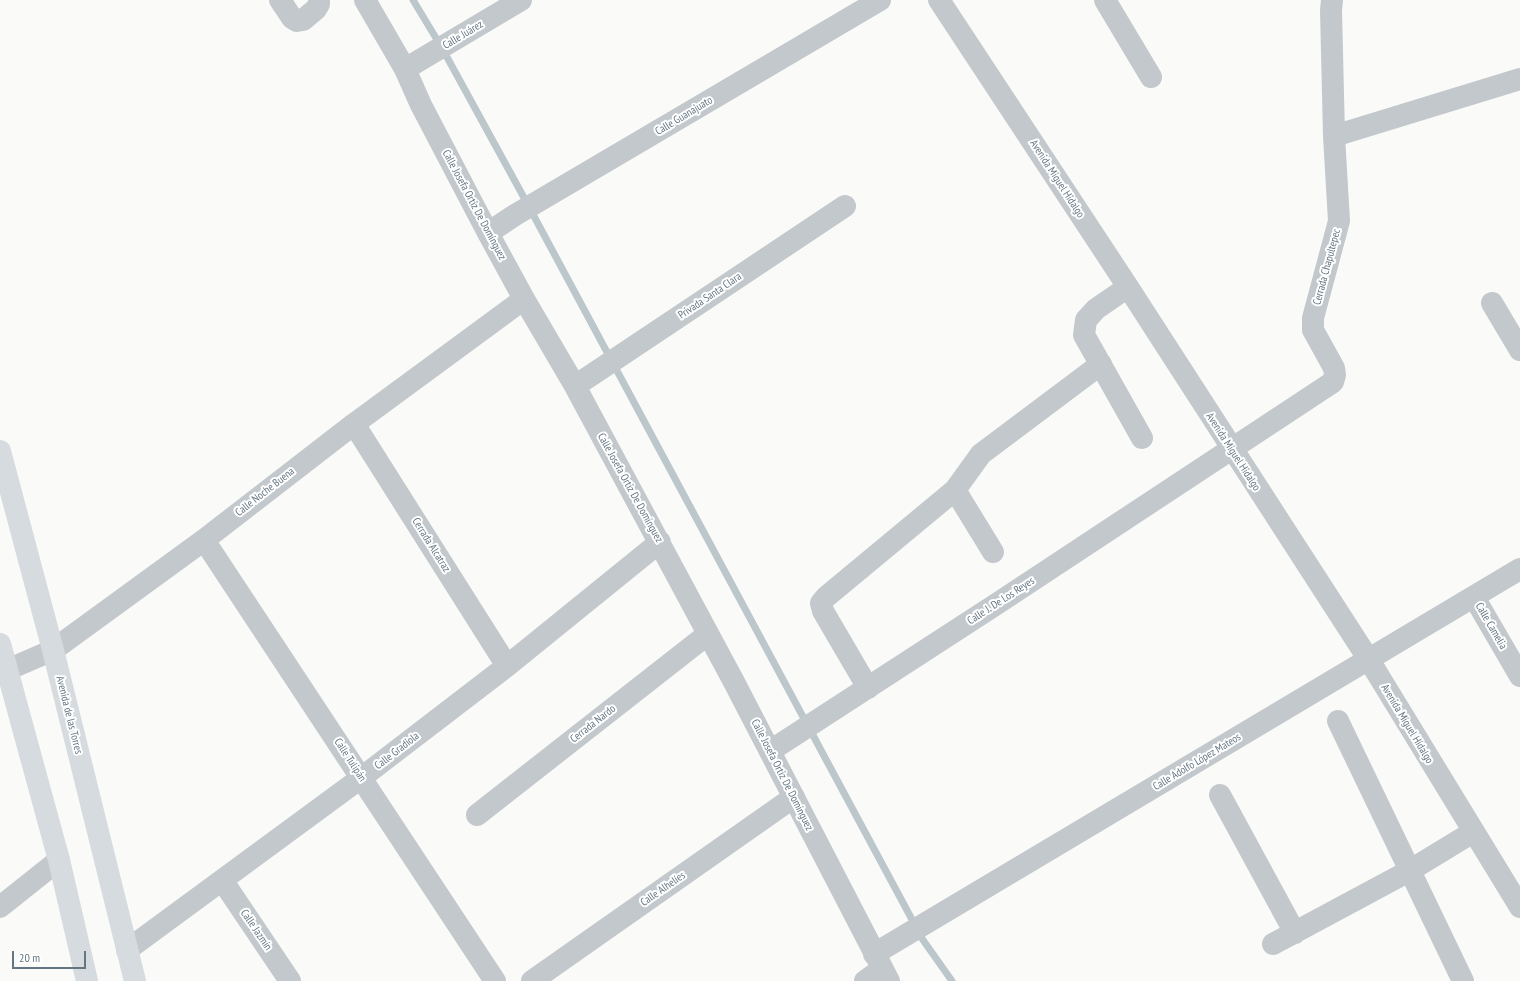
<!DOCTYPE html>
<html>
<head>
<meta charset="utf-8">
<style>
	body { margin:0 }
	#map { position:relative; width:1520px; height:981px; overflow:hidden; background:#fafaf8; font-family:"PT Sans Narrow",sans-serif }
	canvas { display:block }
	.scale { position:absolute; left:12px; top:951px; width:74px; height:18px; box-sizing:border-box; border:2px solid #657683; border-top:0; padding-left:5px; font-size:12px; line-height:14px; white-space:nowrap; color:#657683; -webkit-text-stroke:3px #fff; paint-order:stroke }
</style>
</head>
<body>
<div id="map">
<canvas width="1520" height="981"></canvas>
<div class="scale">20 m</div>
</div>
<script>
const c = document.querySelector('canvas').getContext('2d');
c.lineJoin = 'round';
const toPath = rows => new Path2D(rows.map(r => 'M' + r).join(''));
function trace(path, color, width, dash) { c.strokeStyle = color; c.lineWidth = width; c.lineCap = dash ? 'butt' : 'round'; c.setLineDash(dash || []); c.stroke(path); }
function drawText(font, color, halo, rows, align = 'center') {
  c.font = font + ' "PT Sans Narrow",sans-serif'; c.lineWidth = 4; c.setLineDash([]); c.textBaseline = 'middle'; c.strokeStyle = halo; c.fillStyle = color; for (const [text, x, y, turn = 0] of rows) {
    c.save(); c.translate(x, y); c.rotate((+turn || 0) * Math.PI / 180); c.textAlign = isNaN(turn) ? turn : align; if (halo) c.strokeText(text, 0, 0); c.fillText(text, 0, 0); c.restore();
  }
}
trace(toPath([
	[413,0,442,48,522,194,923,940,952,981]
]), '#bbc7cb', 7);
trace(toPath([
	[280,0,292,18,297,21,303,20,316,9,319,4,319,0],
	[365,0,405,69,421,105,488,233,524,299,575,386,734,682,889,981],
	[939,0,1128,287,1369,660,1520,907],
	[1105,0,1151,77],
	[405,69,521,0],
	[1334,136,1520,79],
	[488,233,515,215,880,0],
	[1128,287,1096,309,1086,320,1084,335,1142,438],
	[1492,303,1520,350],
	[575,386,845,206],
	[354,424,507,666],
	[955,490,993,552],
	[204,540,495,981],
	[1474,597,1520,676],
	[0,675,7,670,53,650,204,540,354,424,524,299],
	[868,688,823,611,821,603,826,597,955,490,981,454,1101,364],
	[1338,721,1463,981],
	[770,751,995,605,1333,382,1335,375,1334,368,1313,330,1313,318,1339,221,1334,136,1331,10,1332,0],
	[1220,795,1295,933],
	[477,815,708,634],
	[222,880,290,981],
	[0,907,59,860],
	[1273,944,1409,871,1473,832],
	[127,950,361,778,507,666,660,542],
	[874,954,1520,569],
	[532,981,794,797],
	[865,981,882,969]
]), '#c3c8cc', 22);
trace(toPath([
	[0,451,53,650,135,981],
	[0,644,59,860,87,981]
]), '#d6dbdf', 22);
drawText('11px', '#657683', '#fff', [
	["Calle Juárez",463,35,-31],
	["Calle Guanajuato",684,116,-31],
	["Avenida Miguel Hidalgo",1057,179,57],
	["Calle Josefa Ortiz De Domínguez",474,205,62],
	["Cerrada Chapultepec",1327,267,-75],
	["Privada Santa Clara",710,296,-34],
	["Avenida Miguel Hidalgo",1233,452,57],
	["Calle Josefa Ortiz De Domínguez",630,488,61],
	["Calle Noche Buena",265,492,-38],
	["Cerrada Alcatraz",431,545,58],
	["Calle J. De Los Reyes",1001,601,-33],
	["Calle Camelia",1491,626,60],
	["Avenida de las Torres",69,715,76],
	["Cerrada Nardo",593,724,-38],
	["Avenida Miguel Hidalgo",1407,724,59],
	["Calle Gradiola",397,751,-38],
	["Calle Tulipán",350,760,57],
	["Calle Adolfo López Mateos",1197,762,-31],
	["Calle Josefa Ortiz De Domínguez",782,775,63],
	["Calle Alhelíes",663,889,-35],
	["Calle Jazmín",256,930,56]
]);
</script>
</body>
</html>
